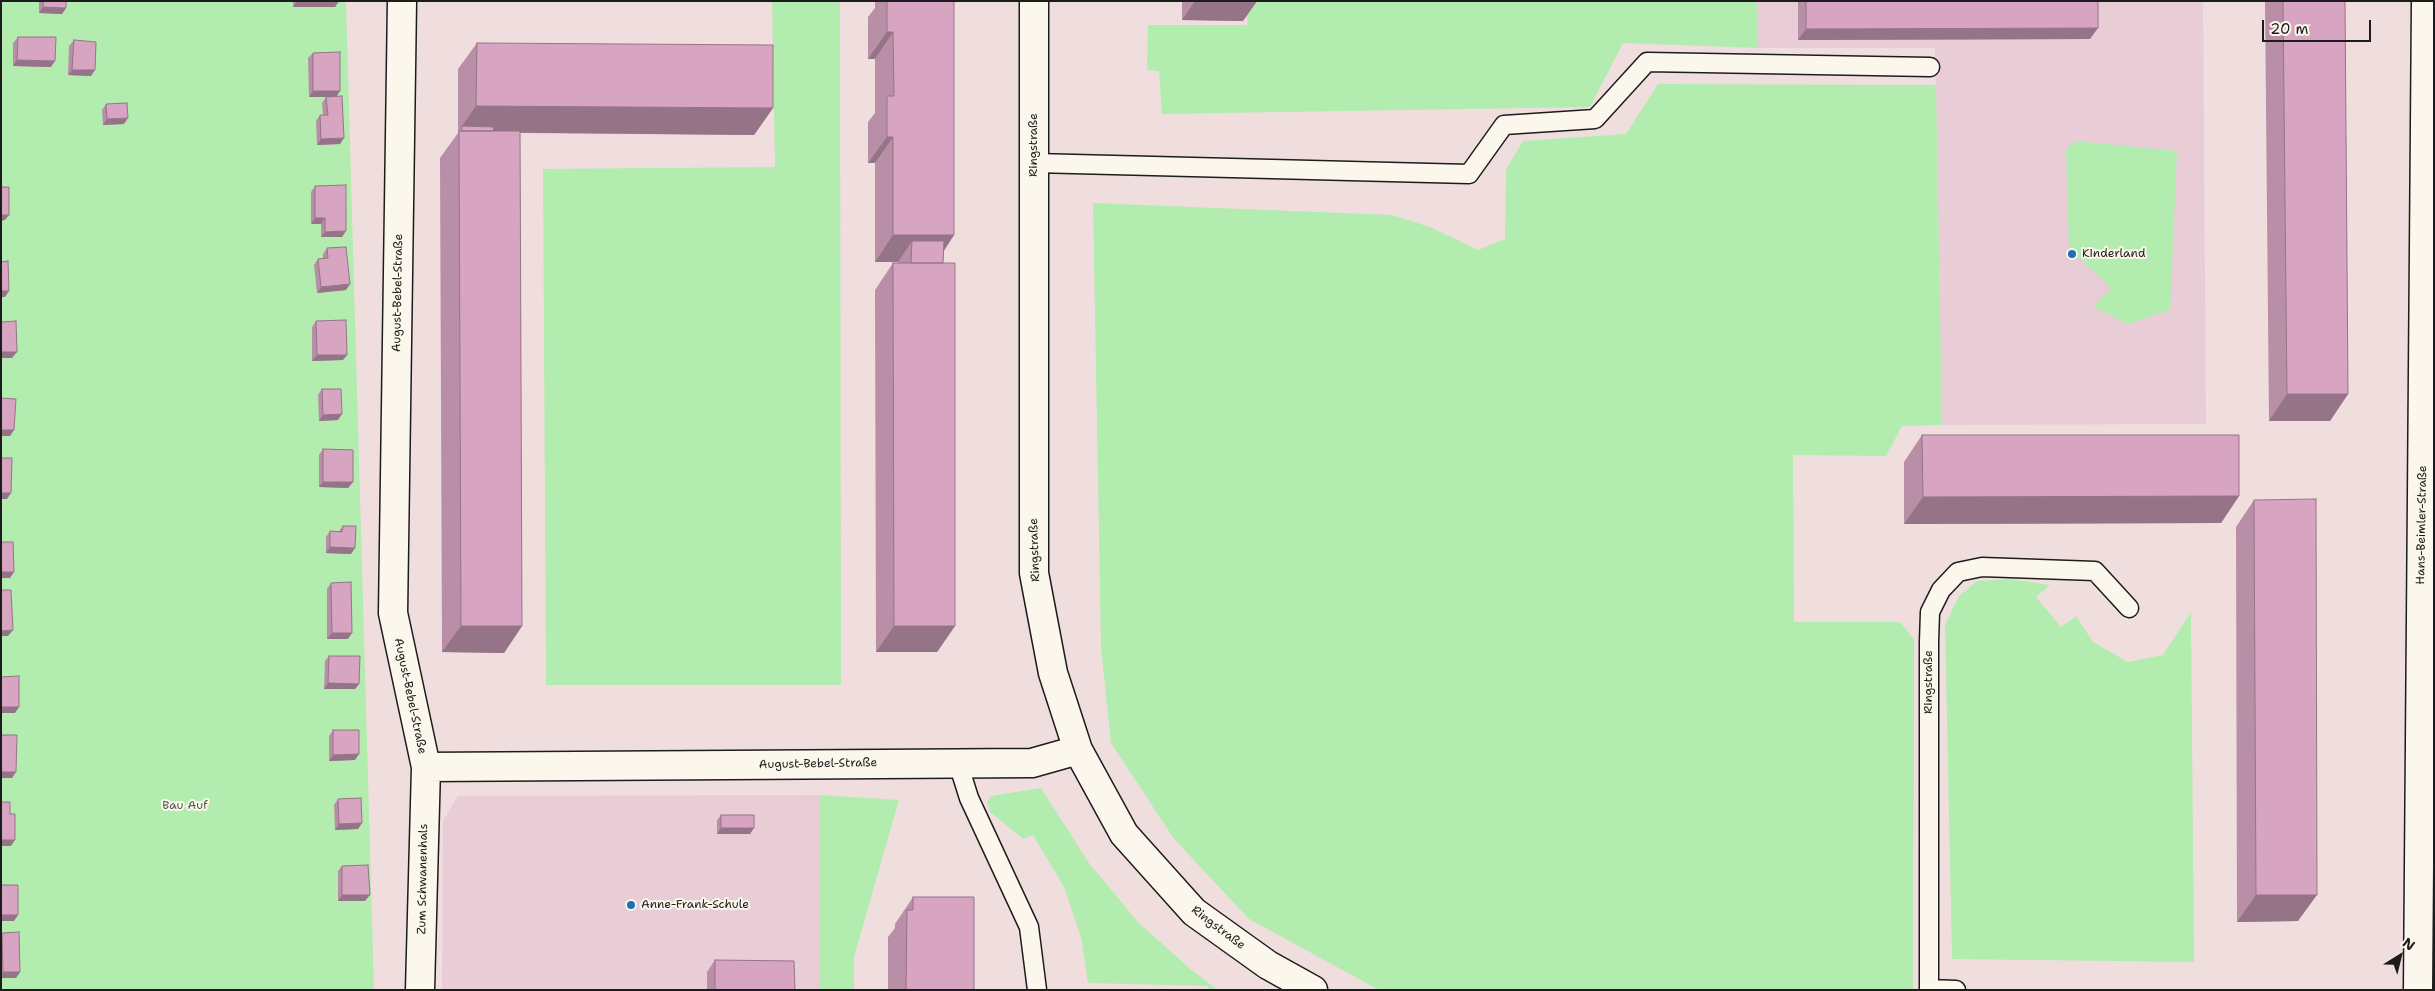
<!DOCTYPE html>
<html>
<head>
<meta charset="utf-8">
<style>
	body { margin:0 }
	#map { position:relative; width:2435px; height:991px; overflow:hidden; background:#f0dedf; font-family:"Shantell Sans",sans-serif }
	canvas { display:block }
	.frame { position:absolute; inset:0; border:2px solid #1c1c1c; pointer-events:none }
	.north { position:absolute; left:2375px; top:931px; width:50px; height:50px; -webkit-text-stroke:4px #fbf7ec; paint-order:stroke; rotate:36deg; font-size:14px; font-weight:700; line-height:20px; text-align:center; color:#1c1c1c }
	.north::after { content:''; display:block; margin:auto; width:18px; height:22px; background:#1c1c1c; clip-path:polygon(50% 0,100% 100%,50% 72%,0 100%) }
	.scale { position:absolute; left:2262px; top:20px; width:109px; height:22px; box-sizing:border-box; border:2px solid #1c1c1c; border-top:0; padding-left:6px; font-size:15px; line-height:18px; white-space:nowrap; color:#1c1c1c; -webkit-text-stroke:4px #fbf7ec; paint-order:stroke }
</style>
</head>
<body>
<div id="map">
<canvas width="2435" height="991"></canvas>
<div class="frame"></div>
<div class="north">N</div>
<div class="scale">20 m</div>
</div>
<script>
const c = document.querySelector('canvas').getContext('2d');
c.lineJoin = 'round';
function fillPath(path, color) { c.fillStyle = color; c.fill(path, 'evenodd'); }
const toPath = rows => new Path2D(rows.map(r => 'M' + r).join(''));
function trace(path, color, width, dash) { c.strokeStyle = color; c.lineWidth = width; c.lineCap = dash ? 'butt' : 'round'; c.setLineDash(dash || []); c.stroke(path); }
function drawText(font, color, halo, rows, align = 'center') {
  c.font = font + ' "Shantell Sans",sans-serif'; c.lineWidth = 4; c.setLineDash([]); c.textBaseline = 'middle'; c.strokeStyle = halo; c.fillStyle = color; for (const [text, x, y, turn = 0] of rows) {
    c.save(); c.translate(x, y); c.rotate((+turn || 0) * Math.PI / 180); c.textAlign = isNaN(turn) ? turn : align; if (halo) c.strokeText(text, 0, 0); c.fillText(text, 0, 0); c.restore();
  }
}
fillPath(toPath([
	[1757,1,2203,1,2206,424,1942,425,1935,48,1758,48],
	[820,795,820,990,442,990,443,821,458,796]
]), '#e8cdd6');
fillPath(toPath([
	[1,1,346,1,374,990,1,990],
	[772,1,840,1,841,685,546,685,543,169,775,167],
	[1248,1,1757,1,1758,48,1623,43,1590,107,1162,114,1159,71,1147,70,1148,25,1247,25],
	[1658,84,1936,85,1942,425,1902,426,1886,456,1793,455,1794,622,1900,622,1914,639,1913,990,1379,990,1249,919,1174,839,1111,743,1101,648,1093,203,1392,215,1430,227,1478,250,1505,239,1506,169,1523,141,1626,134],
	[2076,141,2177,151,2170,310,2128,324,2093,307,2111,288,2069,248,2066,149],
	[2011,579,2050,585,2036,597,2061,627,2076,616,2093,642,2128,662,2163,655,2191,612,2194,962,1952,959,1945,625,1959,596,1977,581],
	[1041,788,1089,863,1138,922,1189,968,1218,990,1208,990,1208,986,1088,983,1081,937,1064,887,1033,835,1023,839,990,812,987,802,991,796],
	[820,795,899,800,854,957,854,990,820,990]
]), '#b3ecaf');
const service = toPath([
	[1034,163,1469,174,1504,125,1595,119,1647,62,1930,67],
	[958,763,969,798,1029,927,1037,990],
	[1929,989,1956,990],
	[1929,990,1929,642,1930,612,1941,590,1958,572,1982,567,2095,571,2129,608]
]);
const minor = toPath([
	[402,1,393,613,426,767,420,990],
	[1034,1,1034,573,1053,673,1078,750,1124,834,1194,912,1268,965,1313,990],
	[426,767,1032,763,1078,750],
	[2418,990,2426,1]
]);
trace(service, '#1c1c1c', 21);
trace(minor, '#1c1c1c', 31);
trace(service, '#fbf7ec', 18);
trace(minor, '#fbf7ec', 28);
fillPath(toPath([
	[39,1,66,1,66,8,62,14,39,13],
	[293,1,339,1,335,7,293,7],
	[875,1,954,1,954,235,944,251,943,263,955,626,937,652,876,652,875,290,893,263,898,263,898,262,875,262,875,163,868,163,868,122,875,113,875,59,868,59,868,17,875,8],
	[1182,1,1257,1,1243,21,1182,20],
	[1798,1,2098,1,2090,39,1798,40],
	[2265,1,2345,1,2348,394,2330,421,2269,421],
	[18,37,51,67,13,66,13,43],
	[74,40,91,76,68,75,69,46],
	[477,43,773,108,754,135,520,133,522,626,504,653,442,652,440,158,458,133,458,69],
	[313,53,340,91,336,97,309,97,308,58],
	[326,97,340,144,317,145,316,121,320,115,323,115,322,103],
	[106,104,124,124,103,125,102,110],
	[315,186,342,237,321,237,321,224,311,224,311,192],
	[327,248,346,290,317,293,314,265,318,259,323,259,323,254],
	[316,321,343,360,312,361,312,327],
	[322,389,338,420,319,421,318,395],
	[1922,435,2239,496,2221,523,1904,524,1904,462],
	[323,449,353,482,348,488,319,487,319,455],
	[2254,500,2298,921,2237,922,2236,527],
	[343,526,351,554,326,553,326,537,330,531,339,531],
	[331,583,348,639,327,639,327,589],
	[329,656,359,684,355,689,324,689,325,661],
	[333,730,355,760,329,761,329,736],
	[338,799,362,823,358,829,335,830,334,805],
	[721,815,750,834,717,834,717,820],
	[342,866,365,901,338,901,338,871],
	[913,897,974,990,888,990,888,937,895,928,895,924],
	[2,933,20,972,16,978,1,978,1,934],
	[715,960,795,990,707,990,707,972]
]), '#b98ea7');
fillPath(toPath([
	[297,1,339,1,335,7,293,7],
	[1195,1,1257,1,1243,21,1182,20],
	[43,7,66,8,62,14,39,13],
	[2098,28,2090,39,1798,40,1806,29],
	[887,32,893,32,875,59,868,59],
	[17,60,55,61,51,67,13,66],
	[72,70,95,70,91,76,68,75],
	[313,91,340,91,336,97,309,97],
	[476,106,773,108,754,135,462,132,462,126],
	[128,118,124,124,103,125,107,119],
	[887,137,893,137,875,163,868,163],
	[344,138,340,144,317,145,321,139],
	[1,215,9,215,5,220,1,221],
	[315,218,325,218,321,224,311,224],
	[346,231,342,237,321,237,325,232],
	[893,235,954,235,936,262,912,241,898,262,875,262],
	[350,284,346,290,317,293,321,287],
	[1,291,9,291,5,297,1,297],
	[1,352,17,352,12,358,1,358],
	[317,355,347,355,343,360,312,361],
	[2287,394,2348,394,2330,421,2269,421],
	[342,414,338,420,319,421,323,415],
	[1,430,14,430,10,436,1,436],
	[323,482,353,482,348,488,319,487],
	[1,493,11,493,7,499,1,499],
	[2239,496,2221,523,1904,524,1923,497],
	[330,547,355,548,351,554,326,553],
	[1,572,14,572,10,578,1,578],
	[461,626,522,626,504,653,442,652],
	[894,626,955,626,937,652,876,652],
	[13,630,8,636,1,636,1,631],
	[332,633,352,633,348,639,327,639],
	[328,683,359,684,355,689,324,689],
	[1,707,19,707,15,713,1,713],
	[359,754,355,760,329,761,333,755],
	[1,772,16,772,12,778,1,778],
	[362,823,358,829,335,830,339,824],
	[721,828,754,828,750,834,717,834],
	[1,840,15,840,11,846,1,846],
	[342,895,370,895,365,901,338,901],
	[2256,895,2317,895,2298,921,2237,922],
	[1,915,18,915,14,921,1,921],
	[3,972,20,972,16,978,1,978,1,975]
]), '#967488');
const building = toPath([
	[43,1,66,1,66,8,43,7,43,1],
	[887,1,954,1,954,235,893,235,893,137,887,137,887,96,894,96,893,32,887,32,887,1],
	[1806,1,2098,1,2098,28,1806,29,1806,1],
	[2283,1,2345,1,2348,394,2287,394,2283,1],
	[18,37,56,37,55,61,17,60,18,37],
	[74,40,96,42,95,70,72,70,74,40],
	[477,43,773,45,773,108,476,106,477,43],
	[340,52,340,91,313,91,313,53,340,52],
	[342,96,344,138,321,139,320,115,328,115,326,97,342,96],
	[127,103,128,118,107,119,106,104,127,103],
	[462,126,494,127,493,131,462,131,462,126],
	[459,131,520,131,522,626,461,626,459,131],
	[346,185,346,231,325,232,325,218,315,218,315,186,346,185],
	[1,187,9,187,9,215,1,215,1,187],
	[912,241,944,241,943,263,911,263,912,241],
	[346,247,350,284,321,287,318,259,328,258,327,248,346,247],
	[8,261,9,291,1,291,1,262,8,261],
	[893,263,955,263,955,626,894,626,893,263],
	[346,320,347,355,317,355,316,321,346,320],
	[16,321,17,352,1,352,1,322,16,321],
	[322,389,341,389,342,414,323,415,322,389],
	[1,398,16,399,14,430,1,430,1,398],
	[1922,435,2239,435,2239,496,1923,497,1922,435],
	[323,449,353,450,353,482,323,482,323,449],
	[1,458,12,458,11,493,1,493,1,458],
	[2316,499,2317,895,2256,895,2254,500,2316,499],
	[343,526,356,526,355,548,330,547,330,531,342,532,343,526],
	[1,542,13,542,14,572,1,572,1,542],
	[351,582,352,633,332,633,331,583,351,582],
	[1,590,11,590,13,630,1,631,1,590],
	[329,656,360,656,359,684,328,683,329,656],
	[19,676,19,707,1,707,1,677,19,676],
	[333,730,359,730,359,754,333,755,333,730],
	[1,735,17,735,16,772,1,772,1,735],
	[361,798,362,823,339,824,338,799,361,798],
	[1,802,10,802,10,814,15,814,15,840,1,840,1,802],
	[721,815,754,815,754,828,721,828,721,815],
	[368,865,370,895,342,895,342,866,368,865],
	[1,885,18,885,18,915,1,915,1,885],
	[913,897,974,897,974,990,906,990,907,910,913,910,913,897],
	[19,932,20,972,3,972,2,933,19,932],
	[715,960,794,961,795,990,715,990,715,960]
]);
fillPath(building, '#d7a5c2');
trace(building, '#967488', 1);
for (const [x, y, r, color] of [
	[2072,254,5,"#1f6fb2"],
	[631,905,5,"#1f6fb2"]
]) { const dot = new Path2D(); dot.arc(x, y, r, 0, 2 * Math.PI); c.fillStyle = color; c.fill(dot); trace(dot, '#fbf7ec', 2); }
drawText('12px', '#1c1c1c', '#fbf7ec', [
	["Ringstraße",1034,145,-90],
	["August-Bebel-Straße",398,293,-89],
	["Hans-Beimler-Straße",2422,525,-89],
	["Ringstraße",1035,550,-92],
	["Ringstraße",1929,682,-90],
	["August-Bebel-Straße",410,696,78],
	["August-Bebel-Straße",818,764,-1],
	["Zum Schwanenhals",423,879,-89],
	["Ringstraße",1218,928,37]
]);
drawText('12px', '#1c1c1c', '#fbf7ec', [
	["Kinderland",2082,254],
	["Anne-Frank-Schule",641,905]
], 'left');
drawText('12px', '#495a48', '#fbf7ec', [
	["Bau Auf",185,806]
]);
</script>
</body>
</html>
